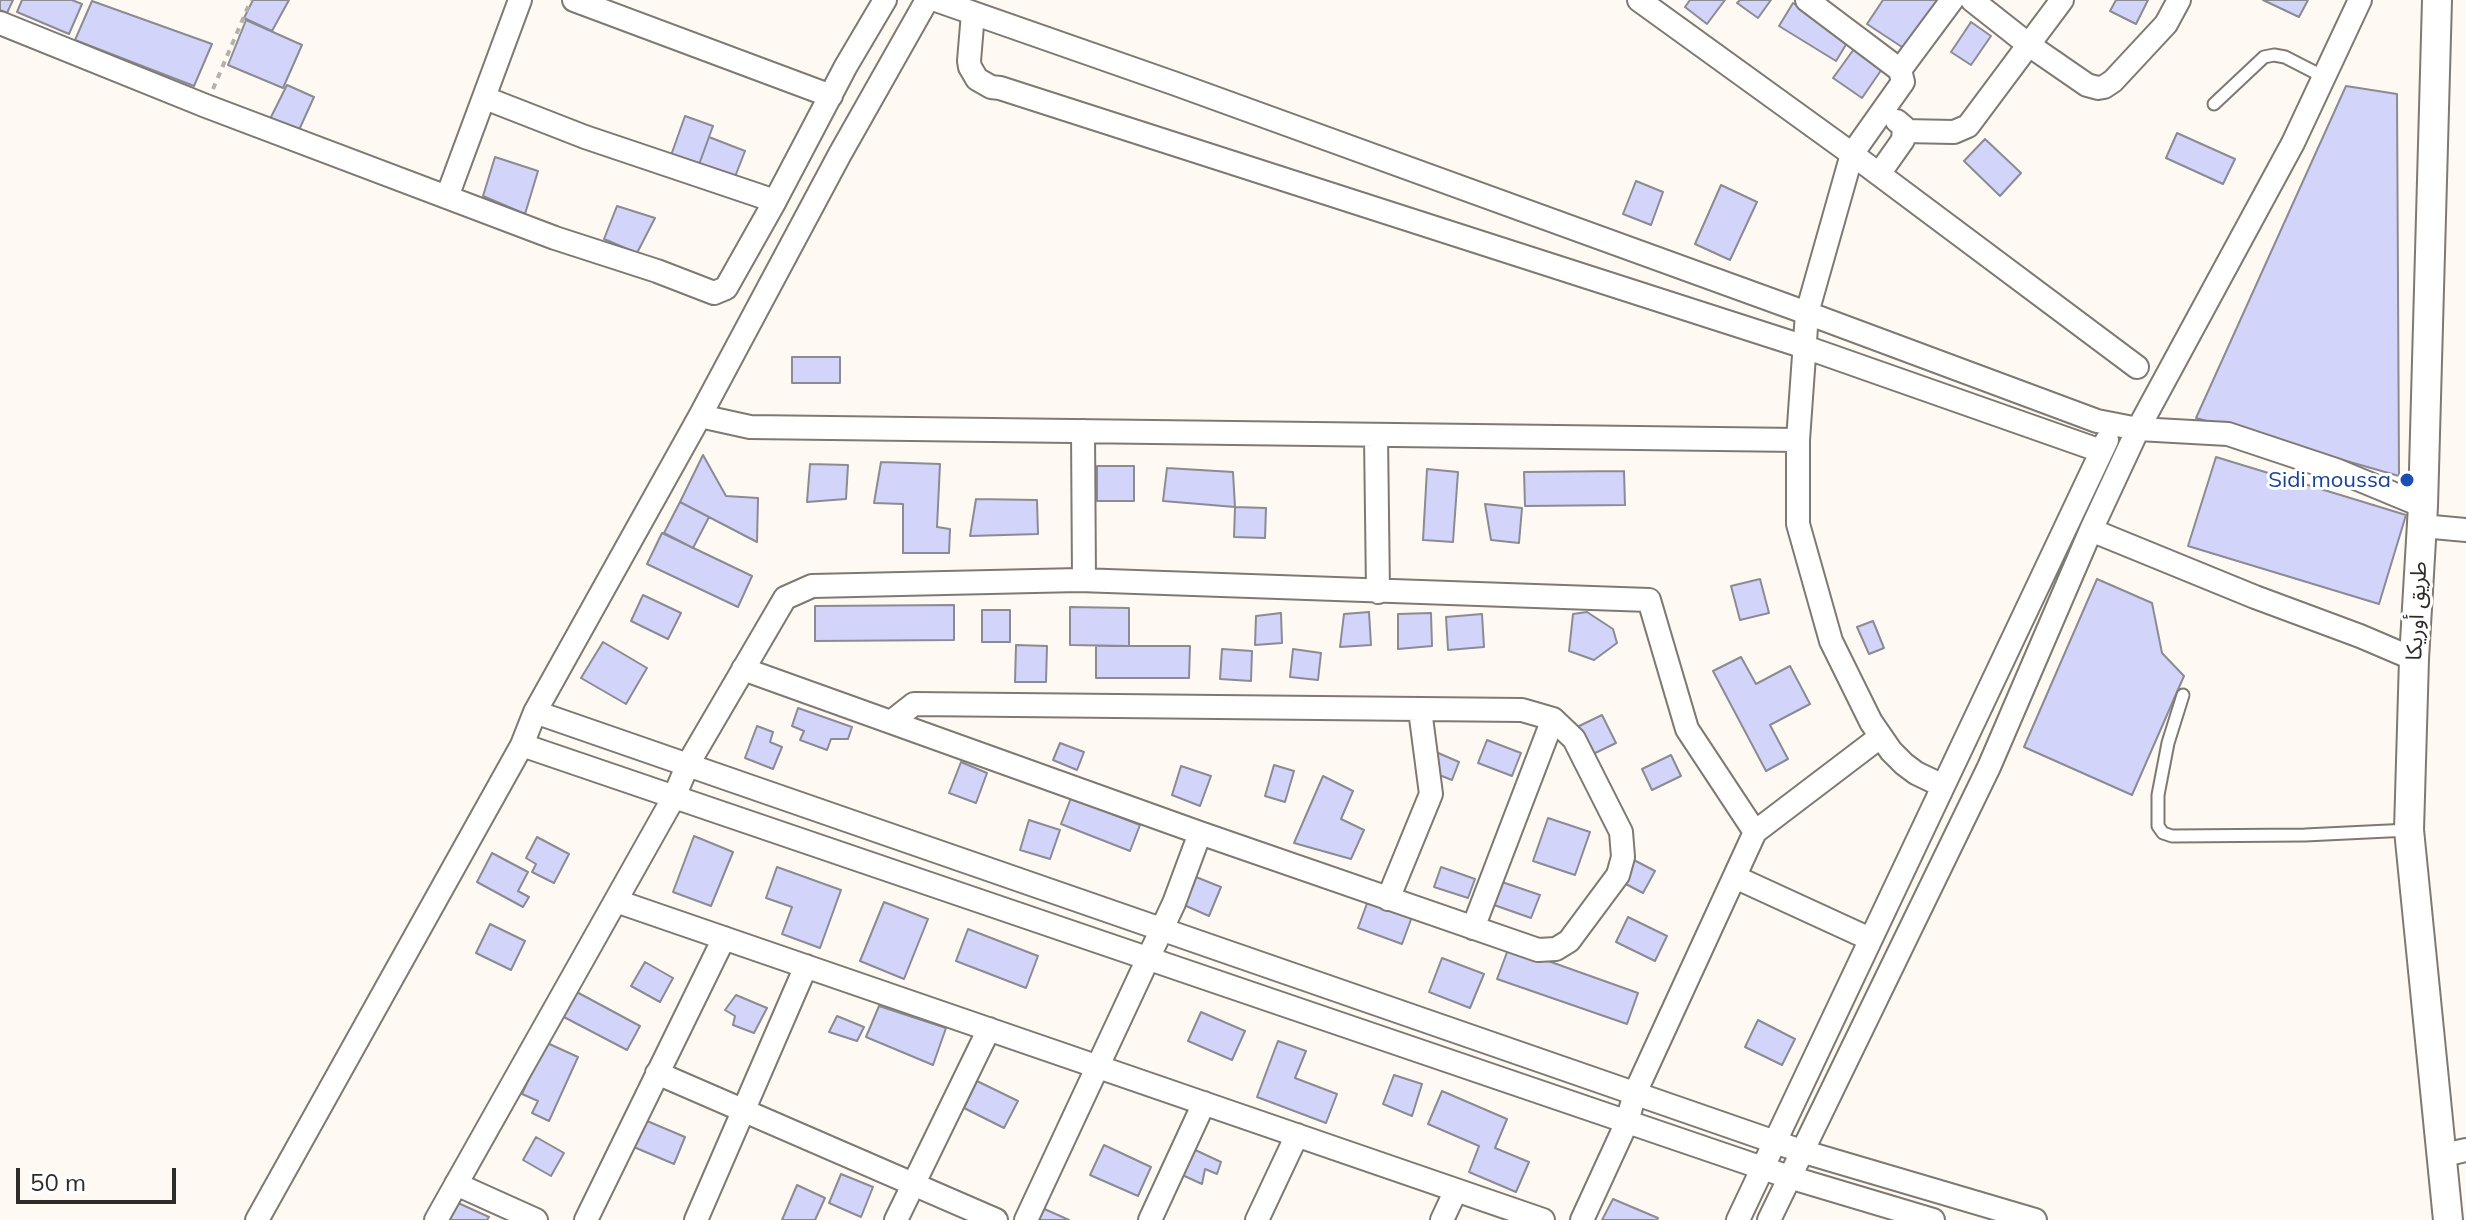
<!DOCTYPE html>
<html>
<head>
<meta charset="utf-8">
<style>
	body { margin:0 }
	#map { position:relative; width:2466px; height:1220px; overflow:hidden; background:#fefaf3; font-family:Mulish,sans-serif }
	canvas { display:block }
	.scale { position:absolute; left:16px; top:1168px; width:160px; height:36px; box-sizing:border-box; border:4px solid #2e2c29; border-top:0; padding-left:10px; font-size:24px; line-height:28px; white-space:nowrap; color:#2e2c29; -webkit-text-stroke:6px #fff; paint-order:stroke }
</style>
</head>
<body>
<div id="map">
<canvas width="2466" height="1220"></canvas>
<div class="scale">50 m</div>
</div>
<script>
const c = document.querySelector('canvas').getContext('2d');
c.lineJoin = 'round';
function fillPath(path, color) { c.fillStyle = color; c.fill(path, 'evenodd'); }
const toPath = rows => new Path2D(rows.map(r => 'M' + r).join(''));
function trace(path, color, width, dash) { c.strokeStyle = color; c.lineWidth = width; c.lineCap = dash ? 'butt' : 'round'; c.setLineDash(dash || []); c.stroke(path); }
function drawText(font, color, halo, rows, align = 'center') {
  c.font = font + ' Mulish,"Noto Sans Arabic",sans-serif'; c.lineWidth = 6; c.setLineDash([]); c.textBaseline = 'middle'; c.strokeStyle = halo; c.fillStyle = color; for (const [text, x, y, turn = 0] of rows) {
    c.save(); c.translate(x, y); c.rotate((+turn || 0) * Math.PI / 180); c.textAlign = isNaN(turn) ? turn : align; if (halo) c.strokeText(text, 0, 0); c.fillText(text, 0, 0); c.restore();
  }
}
const building = toPath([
	[0,0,13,0,7,13,0,10,0,0],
	[22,0,72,0,82,4,69,34,17,12,22,0],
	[253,0,289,0,272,31,244,18,253,0],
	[1690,0,1725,0,1707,24,1685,7,1690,0],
	[1740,0,1771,0,1758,18,1737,3,1740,0],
	[1883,0,1939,0,1905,49,1867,24,1883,0],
	[2116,0,2148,0,2136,24,2110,11,2116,0],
	[2263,0,2308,0,2299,17,2263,0],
	[92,1,212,44,194,86,75,40,92,1],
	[1793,3,1850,38,1836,61,1779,26,1793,3],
	[246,20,302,45,283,88,228,65,246,20],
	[1971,22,1991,36,1971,65,1951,52,1971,22],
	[1854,49,1882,69,1862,98,1833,78,1854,49],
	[287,85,314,97,299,130,270,119,287,85],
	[2346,86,2397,94,2399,476,2196,418,2346,86],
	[685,116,713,126,697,170,669,161,685,116],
	[2177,133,2235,159,2223,184,2166,158,2177,133],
	[709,137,745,151,733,182,697,170,709,137],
	[1985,139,2021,173,2000,196,1964,161,1985,139],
	[495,157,538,171,525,214,483,196,495,157],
	[1636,181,1663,192,1651,225,1623,214,1636,181],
	[1721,185,1757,202,1730,260,1695,244,1721,185],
	[617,206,655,218,637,253,604,239,617,206],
	[792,357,840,357,840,383,792,383,792,357],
	[703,455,726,496,758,498,757,542,680,502,703,455],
	[2216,457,2406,515,2379,604,2188,546,2216,457],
	[881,462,940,464,937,527,950,529,949,553,903,553,903,504,874,503,881,462],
	[810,464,848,465,846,499,807,502,810,464],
	[1097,466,1134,466,1134,501,1097,501,1097,466],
	[1167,468,1233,472,1235,507,1163,501,1167,468],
	[1427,469,1458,472,1453,542,1423,540,1427,469],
	[1624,471,1625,505,1525,506,1524,472,1624,471],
	[976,499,1037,500,1038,534,970,536,976,499],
	[680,502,709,517,693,548,664,533,680,502],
	[1485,504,1522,508,1519,543,1491,540,1485,504],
	[1235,507,1266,508,1265,538,1234,537,1235,507],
	[662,533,752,576,738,607,647,564,662,533],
	[1760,579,1769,613,1740,620,1731,586,1760,579],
	[2097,579,2152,603,2162,653,2184,676,2132,795,2024,747,2097,579],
	[643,595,681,613,668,639,631,621,643,595],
	[954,605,954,640,815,641,815,606,954,605],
	[1070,607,1129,608,1129,646,1070,645,1070,607],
	[982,610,1010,610,1010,642,982,642,982,610],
	[1369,612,1371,645,1340,647,1344,614,1369,612],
	[1587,612,1613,629,1617,643,1594,660,1569,651,1573,614,1587,612],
	[1281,613,1282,643,1255,645,1256,616,1281,613],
	[1431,613,1432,646,1398,649,1398,614,1431,613],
	[1482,614,1484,647,1448,650,1446,617,1482,614],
	[1873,621,1884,648,1869,654,1857,627,1873,621],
	[603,642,647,668,626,704,581,678,603,642],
	[1016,645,1047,646,1046,682,1015,682,1016,645],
	[1096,646,1190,646,1189,678,1096,678,1096,646],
	[1222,649,1252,651,1251,681,1220,679,1222,649],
	[1293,649,1321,653,1318,680,1290,677,1293,649],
	[1741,657,1756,684,1790,666,1810,704,1770,725,1788,759,1766,771,1713,671,1741,657],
	[798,708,852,727,848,739,831,739,827,750,800,740,804,731,792,726,798,708],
	[1602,715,1616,743,1589,756,1575,728,1602,715],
	[757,726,773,732,770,742,782,747,773,769,745,758,757,726],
	[1487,740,1521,753,1512,776,1478,763,1487,740],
	[1060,743,1084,752,1077,770,1053,760,1060,743],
	[1436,752,1459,762,1452,780,1429,771,1436,752],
	[1671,755,1681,776,1652,790,1642,769,1671,755],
	[961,762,987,773,976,803,949,793,961,762],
	[1274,765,1294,771,1285,802,1265,796,1274,765],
	[1181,766,1211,776,1200,806,1172,795,1181,766],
	[1323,776,1353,791,1341,819,1364,830,1351,859,1294,843,1323,776],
	[1071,798,1140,825,1130,851,1061,824,1071,798],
	[1548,818,1590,832,1575,875,1533,861,1548,818],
	[1029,820,1060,830,1050,859,1020,850,1029,820],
	[694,836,733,852,711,906,673,892,694,836],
	[537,837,569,854,554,883,532,872,536,864,526,858,537,837],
	[492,853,528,872,518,891,529,897,523,907,477,882,492,853],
	[1632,859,1655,871,1643,893,1620,881,1632,859],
	[777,867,841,890,820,948,782,934,792,907,766,898,777,867],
	[1441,867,1475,879,1468,898,1434,887,1441,867],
	[1196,877,1221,887,1209,916,1184,905,1196,877],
	[1502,882,1540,895,1531,918,1494,905,1502,882],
	[1369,898,1413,914,1402,944,1358,928,1369,898],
	[884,902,928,919,904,979,860,961,884,902],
	[1628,917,1667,936,1655,961,1616,942,1628,917],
	[490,924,525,941,511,970,476,953,490,924],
	[968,929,1038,956,1026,988,956,961,968,929],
	[1509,947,1638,993,1627,1024,1497,979,1509,947],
	[1442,958,1484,974,1470,1008,1429,992,1442,958],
	[645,962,673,978,660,1002,631,986,645,962],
	[573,990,640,1026,627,1050,560,1015,573,990],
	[736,995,767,1008,754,1033,733,1025,735,1016,725,1010,736,995],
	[879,1006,946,1028,933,1065,866,1037,879,1006],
	[1201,1012,1245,1031,1232,1060,1188,1041,1201,1012],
	[837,1016,864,1027,857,1041,829,1032,837,1016],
	[1758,1020,1795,1039,1782,1065,1745,1047,1758,1020],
	[1278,1041,1306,1051,1295,1078,1337,1094,1326,1123,1257,1097,1278,1041],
	[545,1042,578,1057,549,1121,532,1113,538,1101,522,1094,545,1042],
	[1394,1075,1422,1084,1412,1116,1383,1104,1394,1075],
	[977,1081,1018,1101,1004,1128,964,1108,977,1081],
	[1442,1091,1507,1119,1495,1148,1529,1162,1516,1192,1469,1172,1479,1146,1428,1124,1442,1091],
	[640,1118,685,1137,674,1164,629,1145,640,1118],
	[536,1137,564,1153,551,1176,523,1160,536,1137],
	[1104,1145,1151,1167,1138,1196,1090,1175,1104,1145],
	[1191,1148,1221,1162,1217,1174,1205,1169,1202,1184,1180,1174,1191,1148],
	[841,1174,873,1187,861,1217,829,1203,841,1174],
	[797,1185,825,1198,815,1220,782,1220,797,1185],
	[1613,1199,1658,1218,1657,1220,1602,1220,1613,1199],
	[456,1202,489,1217,487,1220,448,1220,456,1202],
	[1040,1207,1069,1220,1035,1220,1040,1207]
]);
fillPath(building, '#d2d4fa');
trace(building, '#8a8b93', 2);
const service = toPath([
	[2214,104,2264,57,2274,55,2285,57,2324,77],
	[2183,695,2168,743,2158,795,2158,826,2163,833,2172,836,2305,835,2409,830]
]);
const minor = toPath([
	[574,0,831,96],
	[936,0,1176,84,1807,313,2097,421,2138,429,2228,434,2336,470,2423,506],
	[1639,0,1852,154,2137,367],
	[1807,0,1900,70,1903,82,1852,154,1807,313,1798,440,1798,524,1831,641,1871,722,1891,751,1904,764,1916,773,1943,786],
	[1972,0,2029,45,2087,85,2098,88,2104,87,2113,81,2166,24,2179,0],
	[973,13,969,61,970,67,977,79,991,87,1000,88,1805,347,2101,451],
	[0,23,206,106,555,238,657,271,714,293,726,288,775,201,846,66,885,0],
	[1900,70,1952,0],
	[485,98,585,137,775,201],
	[1904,131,1954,132,1968,126,2062,0],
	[1879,174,1903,140,1904,127,1897,121],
	[447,197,520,0],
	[700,416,750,427,1798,440],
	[1083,431,1084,580],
	[1376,436,1378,592],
	[2422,526,2466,530],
	[2091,530,2255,597,2360,636,2414,659],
	[743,669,1200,833,1538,950,1556,949,1569,941,1618,875,1623,857,1621,832,1574,739,1553,719,1522,710,914,704,891,722],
	[535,712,1801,1151,2035,1220],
	[522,745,1789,1177,1933,1220],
	[1755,832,1880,737],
	[1735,877,1870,939],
	[1388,899,1431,794,1420,710],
	[616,901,1543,1220],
	[1473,928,1553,719],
	[657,1073,996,1220],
	[2440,1156,2466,1150],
	[456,1184,536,1220],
	[257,1220,522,745,535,712,700,416,840,154,927,0],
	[436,1220,674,797,688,764,785,598,812,586,1079,580,1649,600,1687,729,1755,832,1635,1093,1627,1122,1582,1220],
	[586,1220,724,938],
	[696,1220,806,966],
	[896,1220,989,1029],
	[1026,1220,1174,903,1200,833],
	[1150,1220,1204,1103],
	[1257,1220,1297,1135],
	[1442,1220,1456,1190],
	[1738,1220,2107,440],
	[1769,1220,1989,767,2091,530,2138,429,2293,143,2360,0]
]);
const tertiary = toPath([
	[2437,0,2423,506,2414,659,2409,830,2448,1220]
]);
trace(service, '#7e7971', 15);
trace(minor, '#7e7971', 26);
trace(tertiary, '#7e7971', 32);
trace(toPath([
	[213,89,251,0]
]), '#b4b1ab', 4, [6, 6]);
trace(service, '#fff', 11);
trace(minor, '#fff', 22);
trace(tertiary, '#fff', 28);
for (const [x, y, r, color] of [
	[2407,480,8,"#1a4fb4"]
]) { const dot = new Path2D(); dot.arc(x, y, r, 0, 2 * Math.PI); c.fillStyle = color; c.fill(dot); trace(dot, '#fff', 3); }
drawText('22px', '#164399', '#fff', [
	["Sidi moussa",2391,480]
], 'right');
drawText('22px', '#2e2c29', '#fff', [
	["طريق أوريكا",2417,611,-87]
]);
</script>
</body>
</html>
